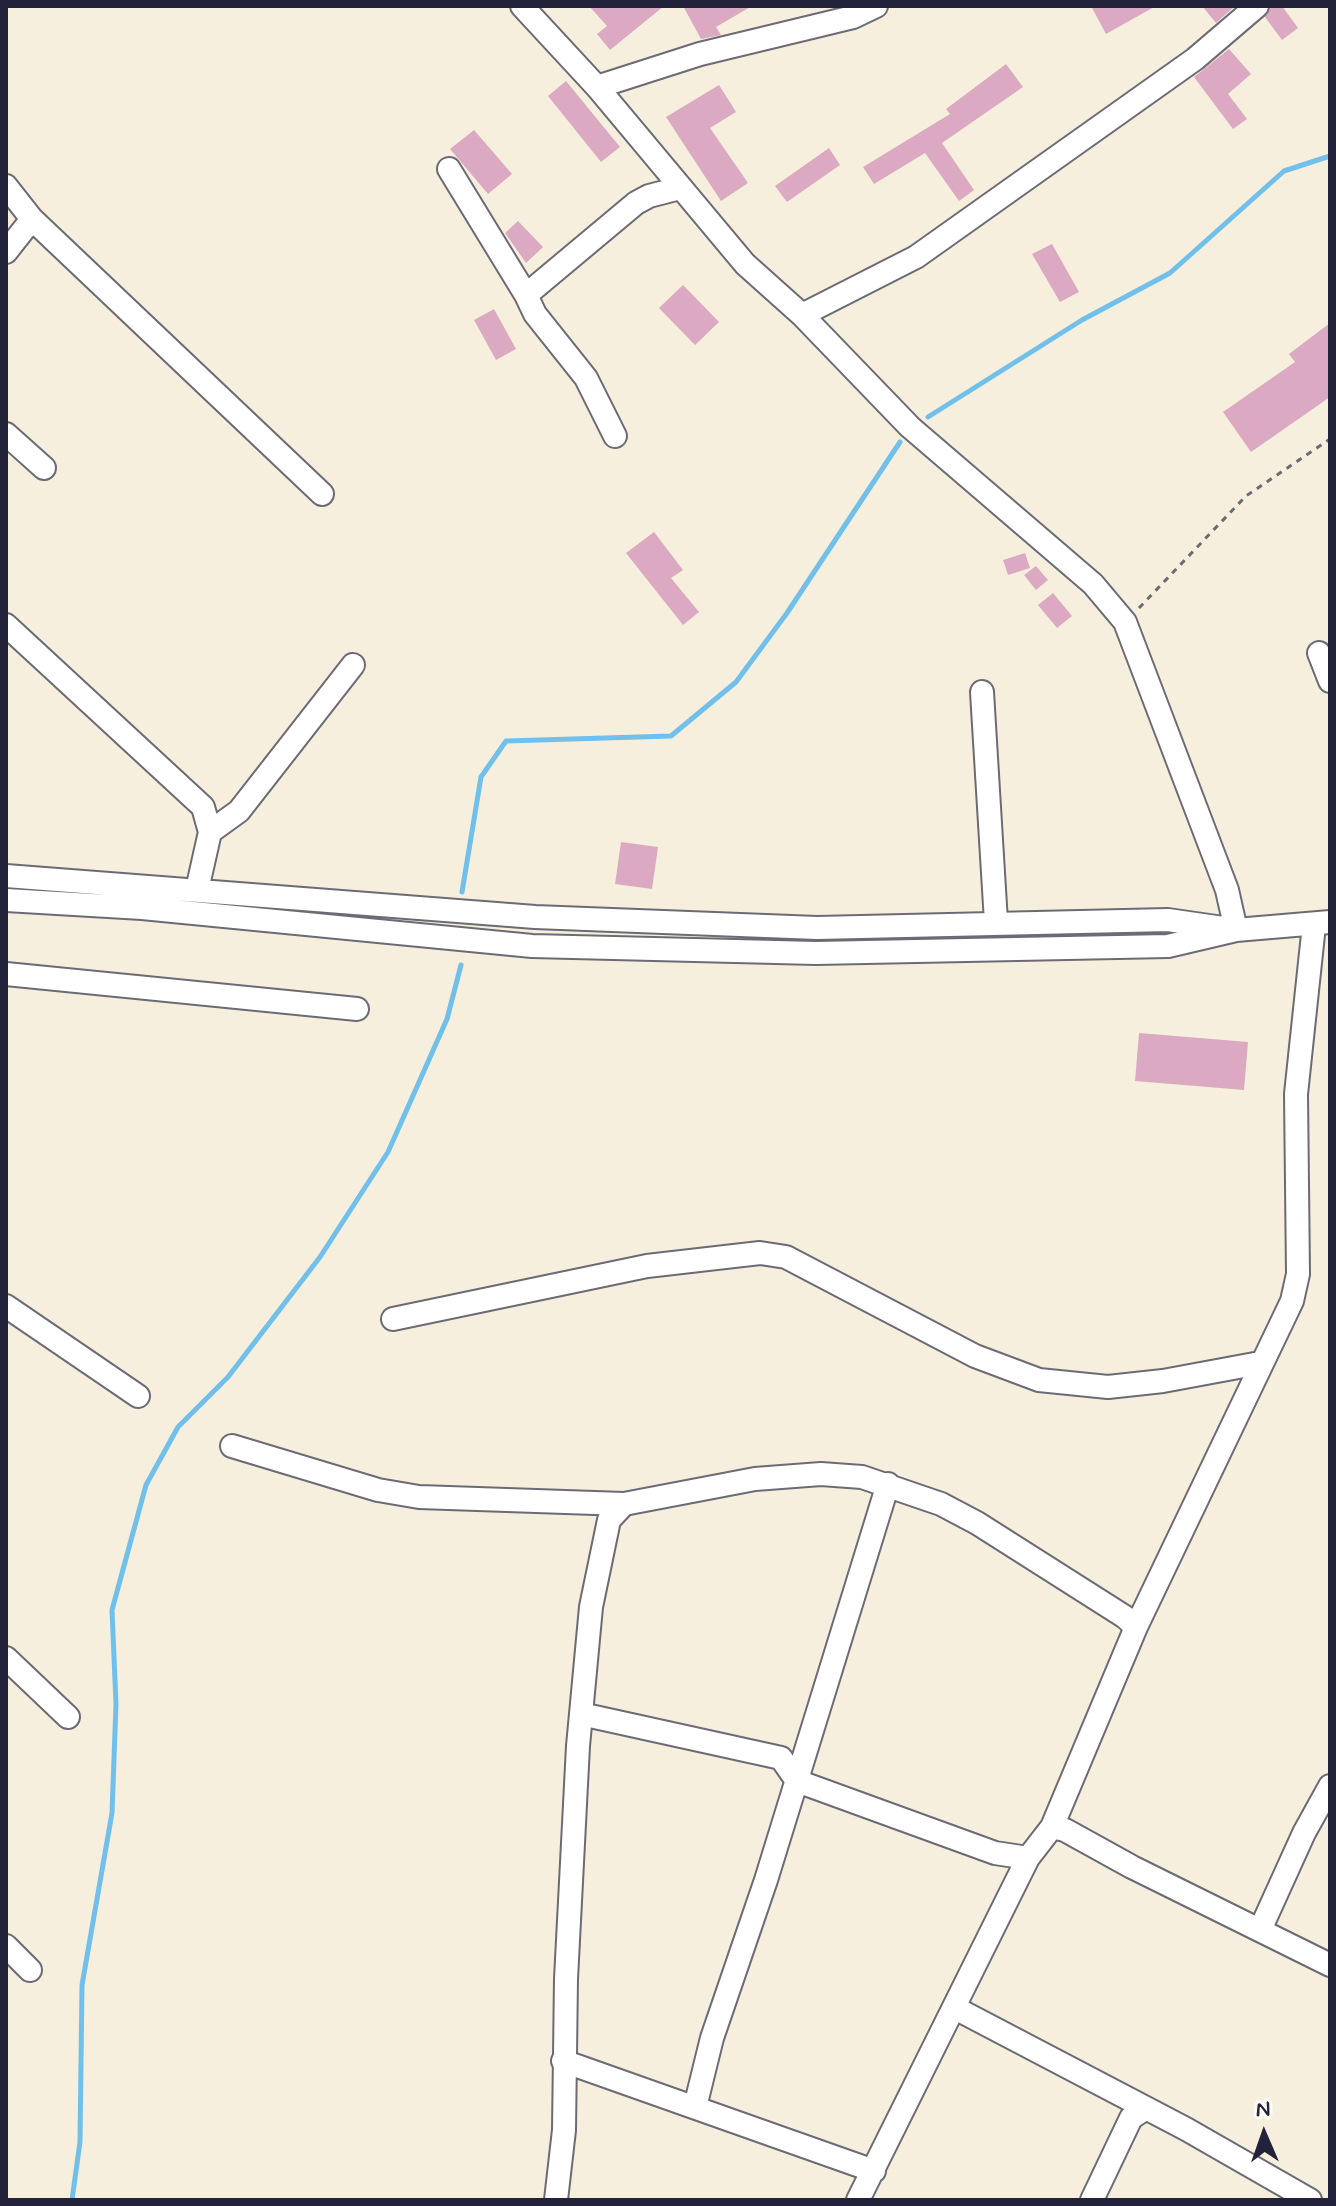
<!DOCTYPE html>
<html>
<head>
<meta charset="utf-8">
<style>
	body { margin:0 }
	#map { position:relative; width:1336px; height:2206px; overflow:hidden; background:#f6efdd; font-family:Mynerve,sans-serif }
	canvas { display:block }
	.frame { position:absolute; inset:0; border:8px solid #22223b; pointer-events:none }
	.north { position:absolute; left:1224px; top:2094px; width:80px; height:80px; -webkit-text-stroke:6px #fdfcf7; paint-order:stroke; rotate:358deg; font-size:22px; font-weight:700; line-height:32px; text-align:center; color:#22223b }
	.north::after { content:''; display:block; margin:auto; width:28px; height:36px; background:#22223b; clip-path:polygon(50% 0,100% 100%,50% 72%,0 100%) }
</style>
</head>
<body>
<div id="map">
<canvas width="1336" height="2206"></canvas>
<div class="frame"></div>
<div class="north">N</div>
</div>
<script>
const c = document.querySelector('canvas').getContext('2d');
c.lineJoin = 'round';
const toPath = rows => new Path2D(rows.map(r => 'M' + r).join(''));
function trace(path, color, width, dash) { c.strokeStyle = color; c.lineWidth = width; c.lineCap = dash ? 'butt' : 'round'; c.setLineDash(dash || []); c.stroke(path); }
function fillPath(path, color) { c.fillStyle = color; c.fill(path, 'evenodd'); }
trace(toPath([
	[928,417,1082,320,1170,273,1284,171,1330,156],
	[462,892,481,777,506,741,671,736,736,682,787,613,900,442],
	[72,2200,80,2142,82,1985,112,1813,116,1704,112,1610,146,1485,178,1427,228,1377,320,1257,388,1152,447,1019,461,965]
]), '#70c0eb', 5);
fillPath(toPath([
	[589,6,664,6,610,50,597,34,607,26],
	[683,6,752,6,716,27,721,35,701,39],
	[1091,6,1156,6,1106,34],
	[1202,6,1235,6,1216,23],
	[1271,6,1282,6,1298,28,1282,40,1265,17],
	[1229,49,1251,74,1228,94,1247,119,1233,129,1194,77],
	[1006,64,1023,87,942,143,974,190,959,201,925,153,874,184,863,167,950,114,946,109],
	[566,81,620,147,601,162,548,96],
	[719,85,736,112,710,128,748,183,721,201,666,117],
	[474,130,512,174,488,194,450,149],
	[829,148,840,165,787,202,775,186],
	[518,221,543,247,526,263,505,233],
	[1052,244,1079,292,1060,302,1032,254],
	[683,285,719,322,695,345,659,308],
	[494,309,516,349,496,360,474,320],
	[1330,323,1330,397,1251,452,1223,412,1295,362,1289,354],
	[654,532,683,570,671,578,699,612,683,625,626,553],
	[1025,553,1030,568,1008,575,1003,560],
	[1036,566,1048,580,1036,590,1024,575],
	[1053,593,1072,616,1057,628,1038,605],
	[621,842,658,847,652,889,615,884],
	[1139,1033,1248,1042,1244,1090,1135,1081]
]), '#dbaac2');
const minor = toPath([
	[522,6,597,87,745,264,802,315,910,427,1093,584,1125,622,1227,890,1236,930],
	[597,87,700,54,853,17,876,6],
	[449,169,526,295],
	[6,186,32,219,322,494],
	[6,252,32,219],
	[802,315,916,257,1195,59,1257,6],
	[6,434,44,468],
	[615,436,586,378,535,314,526,295,636,203,649,196,680,188],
	[6,625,203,807,210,832,197,890],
	[1319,653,1330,681],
	[982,692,996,922],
	[210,832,239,811,353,665],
	[6,876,535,917,817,928,1168,920,1223,928],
	[6,900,142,908,532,946,816,953,1168,946,1236,930,1330,922],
	[6,974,357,1009],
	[6,1306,138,1396],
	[393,1319,647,1266,760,1253,786,1257,975,1356,1039,1380,1108,1387,1163,1381,1260,1363],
	[232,1446,378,1490,419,1497,624,1504],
	[6,1658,68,1717],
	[581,1714,781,1758,797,1781,995,1853,1028,1858],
	[1052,1827,1065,1830,1132,1867,1330,1965],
	[1260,1930,1304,1833,1330,1786],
	[6,1946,30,1970],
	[955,2008,1186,2129,1310,2200],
	[563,2061,874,2171],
	[695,2107,712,2038,766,1880,888,1484],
	[556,2200,564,2130,566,1979,578,1746,591,1607,609,1520,624,1504,755,1479,821,1474,862,1477,941,1504,977,1523,1125,1617,1136,1627],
	[858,2200,1028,1858,1052,1827,1136,1627,1292,1301,1298,1274,1296,1094,1314,925],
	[1092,2200,1131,2118,1146,2108]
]);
trace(minor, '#6c6a74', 26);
trace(toPath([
	[1139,608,1246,496,1330,439]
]), '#6c6a74', 3, [6, 6]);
trace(minor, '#fff', 22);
</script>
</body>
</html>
